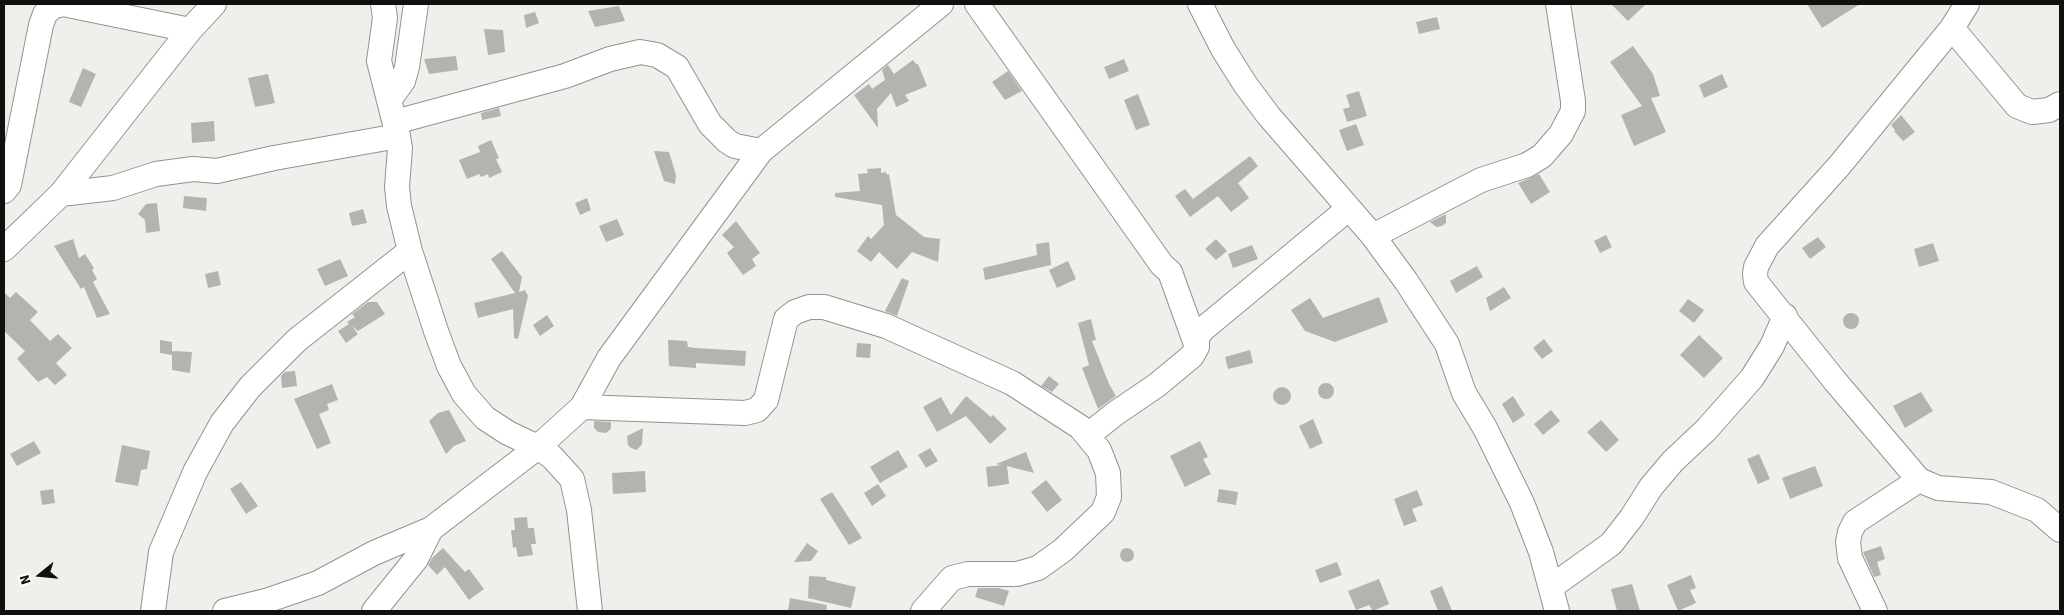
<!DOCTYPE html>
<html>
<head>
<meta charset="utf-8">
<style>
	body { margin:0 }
	#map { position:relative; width:2064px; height:615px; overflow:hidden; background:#eff0ec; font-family:"Source Sans 3",sans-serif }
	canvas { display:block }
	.frame { position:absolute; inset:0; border:5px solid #10100f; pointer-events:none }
	.north { position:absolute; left:15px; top:550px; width:50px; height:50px; -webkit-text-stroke:4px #fcfdf9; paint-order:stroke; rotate:253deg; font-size:14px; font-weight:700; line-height:20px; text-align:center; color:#10100f }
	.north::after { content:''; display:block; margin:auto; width:18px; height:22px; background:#10100f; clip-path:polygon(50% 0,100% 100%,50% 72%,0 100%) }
</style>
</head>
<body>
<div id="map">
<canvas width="2064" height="615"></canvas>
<div class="frame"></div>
<div class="north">N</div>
</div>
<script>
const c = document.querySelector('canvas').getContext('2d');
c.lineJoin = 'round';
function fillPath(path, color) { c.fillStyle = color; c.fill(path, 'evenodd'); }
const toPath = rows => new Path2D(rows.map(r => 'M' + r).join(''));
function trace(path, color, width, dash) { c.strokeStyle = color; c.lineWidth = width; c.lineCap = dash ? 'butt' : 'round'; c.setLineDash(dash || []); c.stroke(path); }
fillPath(toPath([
	[1611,4,1646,4,1628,21],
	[1807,4,1860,4,1822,28],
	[619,6,625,21,595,27,588,11],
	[535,12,539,23,526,28,524,15],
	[1437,17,1440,29,1419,34,1416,22],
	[484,29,503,30,505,52,488,55],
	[1633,46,1653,74,1660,96,1651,98,1666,132,1634,146,1621,115,1642,106,1610,62],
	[456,56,458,70,429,74,424,59],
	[1124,59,1129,71,1109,79,1104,67],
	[913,60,916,64,918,64,927,86,905,95,909,101,896,107,891,93,877,109,878,128,854,95,869,84,872,89,885,80,882,70,888,65,894,74],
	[83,68,96,74,81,107,69,102],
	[1008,71,1022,91,1005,100,992,82],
	[268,74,275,103,255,107,248,78],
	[1722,74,1728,87,1704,98,1699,85],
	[1359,91,1367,116,1347,122,1343,109,1350,107,1346,95],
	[1138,94,1150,125,1136,130,1124,100],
	[499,108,501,116,482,120,481,113],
	[1901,115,1915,132,1903,141,1894,131,1895,130,1891,125],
	[214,121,215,141,192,143,191,123],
	[1356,124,1364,145,1347,151,1339,130],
	[491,140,499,158,496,159,502,172,489,178,488,174,481,177,479,174,467,179,459,160,480,152,478,146],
	[654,151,669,152,676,175,675,184,664,181],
	[1250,156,1258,166,1238,183,1249,198,1231,212,1218,196,1190,217,1175,196,1185,189,1193,199],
	[881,168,881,173,886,172,887,175,889,174,896,215,924,237,940,239,938,262,912,252,897,269,879,252,871,262,857,251,868,236,871,239,884,225,882,205,835,197,835,193,860,191,858,174,868,173,867,169],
	[1539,174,1550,192,1531,204,1518,183],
	[184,196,207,198,206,211,183,208],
	[587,198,591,210,580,215,575,203],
	[157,203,160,231,146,233,145,220,138,214,146,204],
	[363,209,367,223,352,226,349,213],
	[1446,214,1446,223,1442,226,1436,227,1430,222],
	[617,219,624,235,606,242,599,226],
	[736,221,760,253,752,259,756,266,743,275,727,253,734,247,722,235],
	[1606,235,1612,247,1600,253,1594,241],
	[1818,237,1826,247,1810,259,1802,248],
	[73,239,79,258,85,254,94,268,92,270,97,279,93,282,110,314,97,318,84,287,81,289,54,246],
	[1216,239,1227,251,1216,260,1205,249],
	[1049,242,1051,265,985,280,983,268,1037,255,1036,244],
	[1933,243,1939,261,1919,267,1914,249],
	[1252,245,1258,259,1233,268,1228,254],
	[502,251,522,277,519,292,525,290,528,296,518,339,514,338,513,309,478,318,474,303,515,293,491,259],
	[340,259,348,276,325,286,317,269],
	[1068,261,1076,279,1057,288,1049,270],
	[1477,266,1483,277,1456,293,1450,281],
	[218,271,221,285,208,288,205,274],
	[902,278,909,281,897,316,885,311],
	[1504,287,1511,298,1490,311,1486,298],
	[4,292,10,298,16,292,38,312,30,320,50,341,58,334,72,348,56,363,67,375,55,385,47,377,38,382,17,359,25,351,4,331],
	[1379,297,1388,322,1335,342,1305,331,1291,310,1310,298,1323,318],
	[1688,299,1704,310,1694,323,1679,311],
	[368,302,377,302,385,314,358,331,352,326,358,334,346,343,338,331,349,324,347,322,355,317,352,314],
	'1843 321a8 8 0 1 1 16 0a8 8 0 1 1-16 0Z',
	[547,315,554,326,540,336,533,325],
	[1091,319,1096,340,1092,341,1109,384,1116,396,1098,409,1082,368,1089,365,1078,323],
	[1699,335,1723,358,1704,378,1680,355],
	[1544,339,1553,351,1542,359,1533,348],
	[160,340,172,342,172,355,160,353],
	[668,340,687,341,688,347,696,348,746,351,745,366,696,363,696,368,669,366],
	[857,343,871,344,870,358,856,357],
	[1250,350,1253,363,1228,369,1225,357],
	[172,351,192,352,190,373,172,370],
	[295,371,297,386,282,388,281,376,285,372],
	[1049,376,1059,384,1052,392,1041,386],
	'1318 391a8 8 0 1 1 16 0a8 8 0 1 1-16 0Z',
	[332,384,338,400,327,404,329,410,319,414,331,443,317,449,294,399],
	'1273 396a9 9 0 1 1 18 0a9 9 0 1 1-18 0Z',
	[1921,392,1933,411,1905,428,1893,406],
	[966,396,991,417,993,415,1007,429,990,444,966,416,937,432,923,407,941,397,951,415],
	[1513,396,1525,415,1513,423,1502,404],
	[449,410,466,441,454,446,446,454,429,421,438,413],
	[1551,410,1560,421,1543,435,1534,424],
	[1313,419,1323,443,1310,449,1299,426],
	[1601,420,1619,440,1606,452,1587,432],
	[594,421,611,422,611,429,606,433,598,432,594,428],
	[643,428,642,444,637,450,631,448,628,445,627,436],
	[34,441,41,453,17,466,10,454],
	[1200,441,1208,457,1203,459,1211,474,1185,487,1170,456],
	[122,445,150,451,147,469,141,470,138,486,115,482],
	[930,448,938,461,926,468,918,455],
	[898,450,908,467,880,483,870,467],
	[1026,452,1034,473,1007,466,1009,484,988,487,986,467,1001,465,996,464],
	[1759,454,1770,479,1758,484,1747,459],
	[1815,466,1823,486,1790,499,1782,478],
	[645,471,646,492,613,494,612,473],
	[1046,480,1062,500,1047,512,1031,492],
	[241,482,258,506,246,514,230,489],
	[878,484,886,496,872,506,864,493],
	[53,489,55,503,42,505,40,491],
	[1219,489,1238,492,1236,505,1217,502],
	[1417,490,1423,505,1412,509,1417,521,1404,526,1394,499],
	[832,492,862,538,849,545,820,499],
	[527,517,528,528,534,528,536,544,531,544,533,555,518,557,516,547,513,548,511,530,515,530,514,518],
	[807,543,818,551,811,561,794,562],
	[1881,546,1885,559,1877,562,1881,575,1874,577,1863,552],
	'1120 555a7 7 0 1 1 14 0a7 7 0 1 1-14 0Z',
	[443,548,465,572,469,569,484,589,469,600,445,567,437,575,428,565,432,558],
	[1337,562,1342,575,1320,583,1315,570],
	[1691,575,1696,588,1690,590,1696,603,1678,611,1667,585],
	[809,576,826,577,826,580,856,587,851,608,808,598],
	[1379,579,1389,604,1373,611,1369,605,1356,610,1348,591],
	[1632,584,1640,611,1617,611,1611,589],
	[1442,586,1452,611,1438,611,1430,591],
	[978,588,999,588,1009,591,1004,606,975,597],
	[790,598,827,605,826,611,788,611]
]), '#b3b4b0');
const minor = toPath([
	[383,4,385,18,379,61,398,136,400,148,397,187,399,206,410,251,436,331,449,366,464,394,485,418,508,433,538,447,552,457,572,479,579,510,590,611],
	[977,4,1162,265,1170,272,1197,347],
	[1200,4,1223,49,1245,84,1268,115,1373,236,1406,281,1447,344,1464,393,1485,428,1522,503,1541,552,1557,611],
	[1967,4,1952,28,1839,166,1767,246,1756,267,1755,274,1756,282,1835,381,1919,480,1938,488,1991,492,2037,510,2060,530],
	[1952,28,2017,106,2032,112,2049,110,2060,104],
	[390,99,403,81,407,67,416,4],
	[395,122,565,76,610,59,640,52,657,55,677,67,710,124,727,141,735,146,761,151],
	[4,191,9,185,41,25,45,14,52,7,63,4,190,30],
	[61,194,113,188,156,174,193,169,217,171,274,158,398,136],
	[1373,236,1481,180,1527,165,1542,156,1561,134,1573,111,1573,101,1558,4],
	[4,249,61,194,190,30,214,4],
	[582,407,745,413,757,410,766,400,786,319,795,312,809,307,824,307,886,326,1012,383,1080,427,1099,450,1108,473,1109,497,1103,512,1063,550,1038,568,1017,574,968,574,952,578,923,611],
	[1088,435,1116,413,1157,385,1192,356,1197,347,1197,338,1202,330,1348,209],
	[1551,587,1611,544,1632,517,1651,487,1673,461,1706,430,1752,378,1772,346,1785,316],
	[153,611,161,552,195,472,222,423,250,387,297,340,410,251],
	[225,611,266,601,318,583,374,553,431,529,538,447,582,407,609,358,761,151,941,4],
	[374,611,416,559,431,529],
	[1875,611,1850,558,1848,542,1850,532,1855,522,1919,480]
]);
trace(minor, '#929390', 26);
trace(minor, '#fff', 24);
</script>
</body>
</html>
